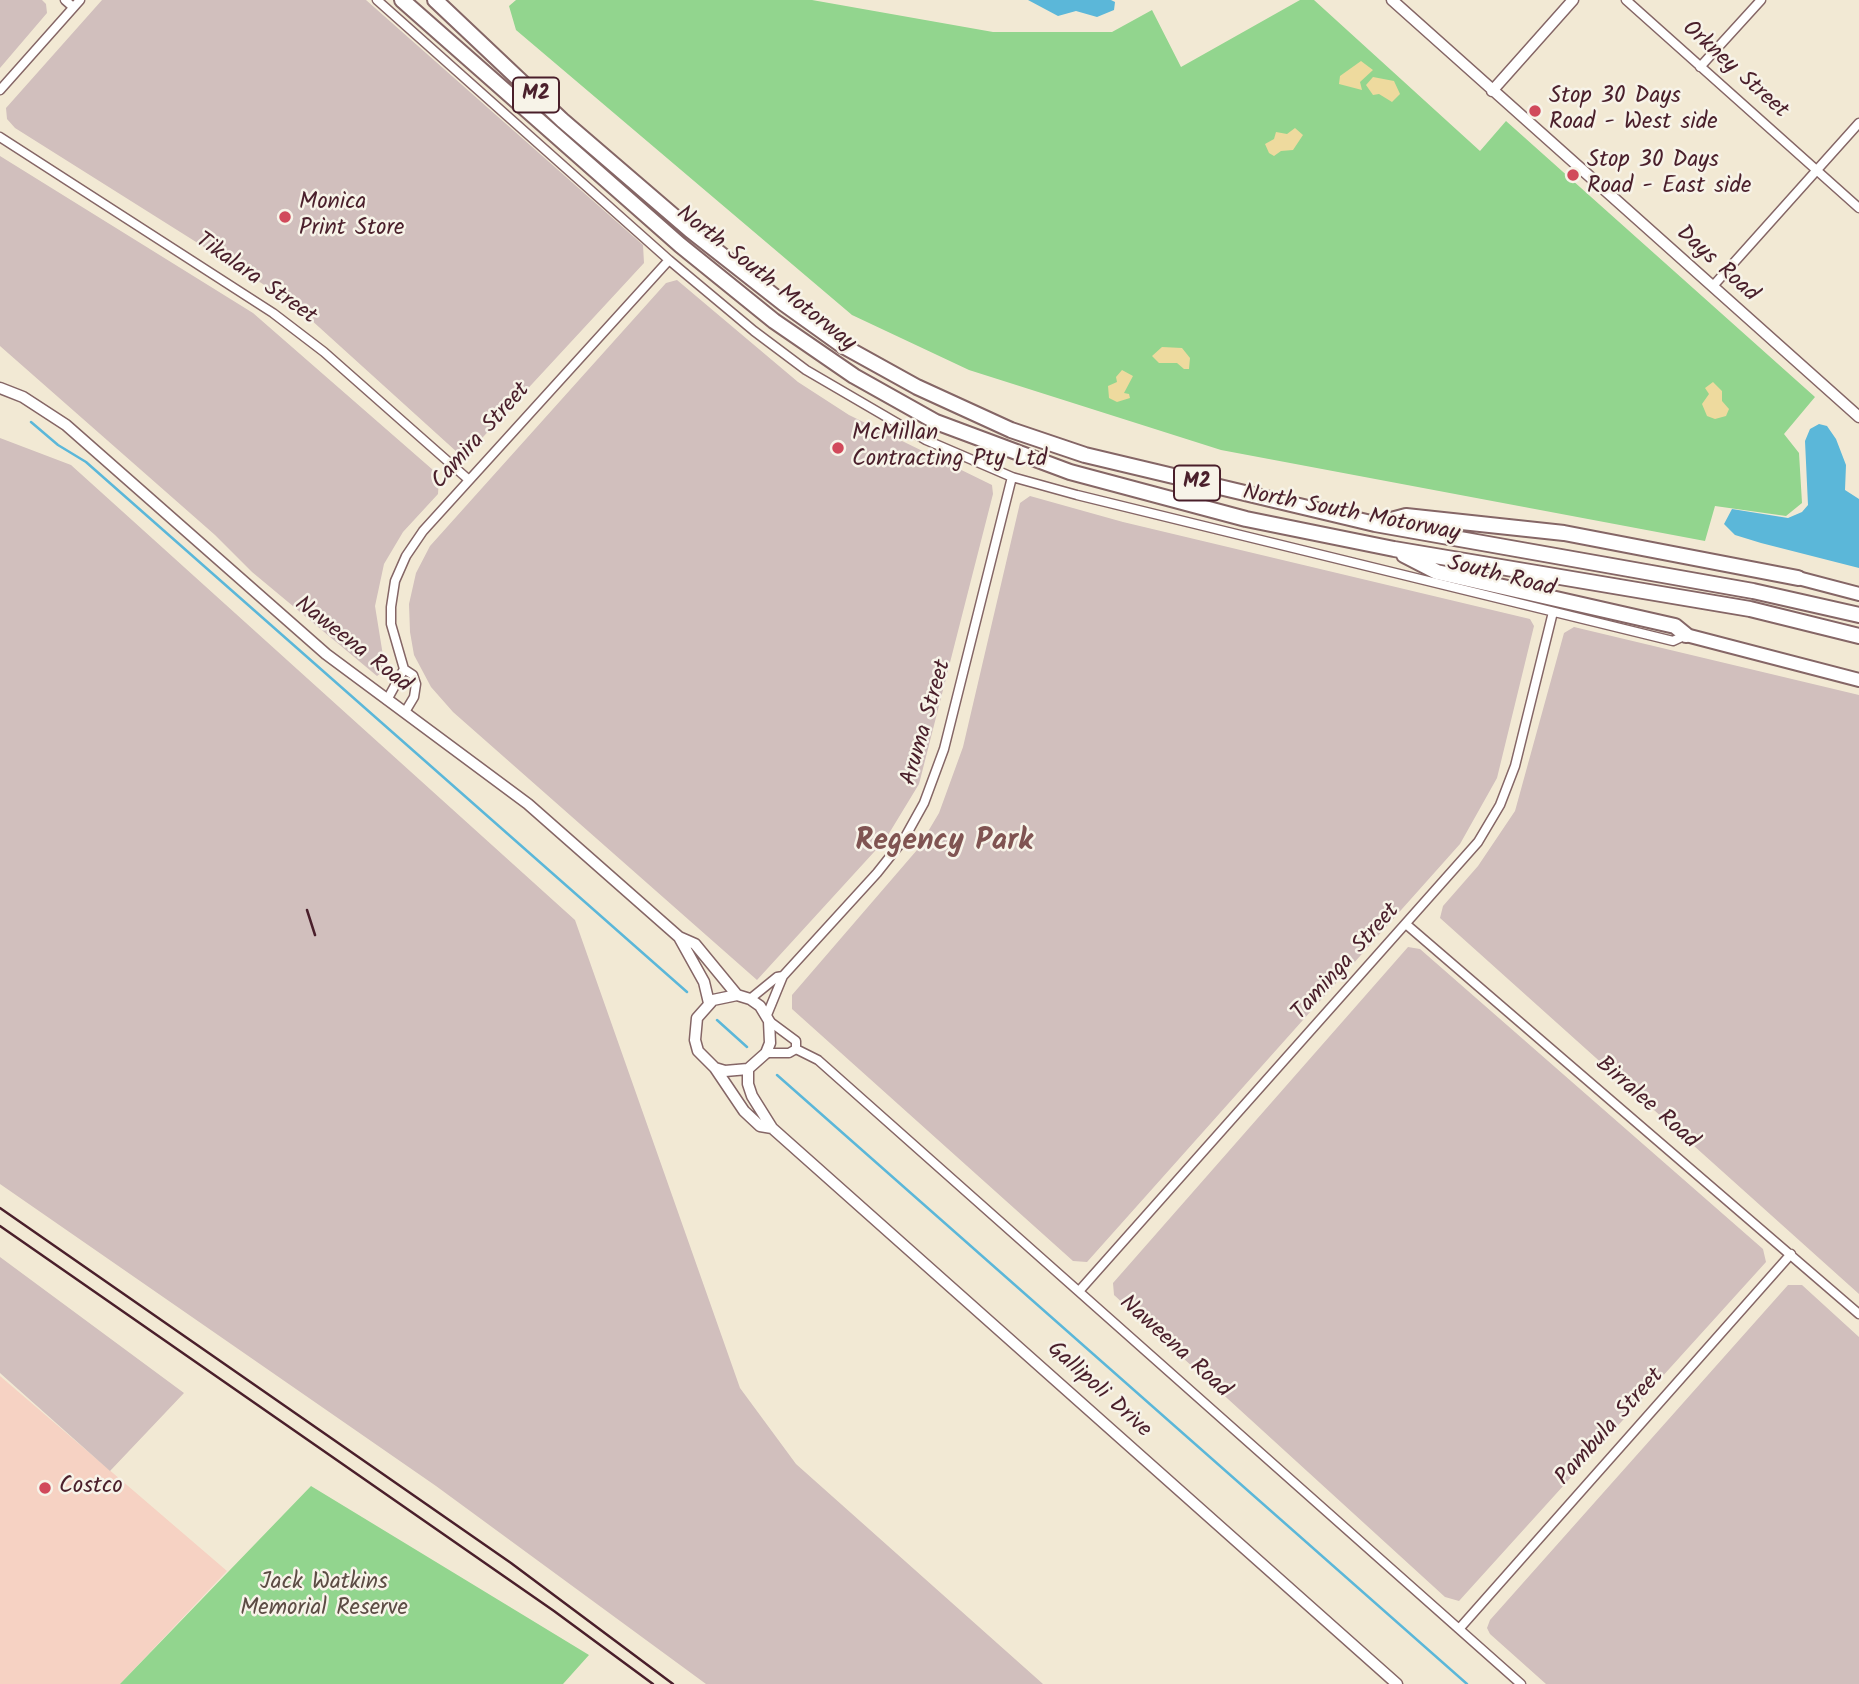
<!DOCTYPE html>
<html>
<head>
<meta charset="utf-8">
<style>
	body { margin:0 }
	canvas { display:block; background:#f2e9d4 }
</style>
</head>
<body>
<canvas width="1859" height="1684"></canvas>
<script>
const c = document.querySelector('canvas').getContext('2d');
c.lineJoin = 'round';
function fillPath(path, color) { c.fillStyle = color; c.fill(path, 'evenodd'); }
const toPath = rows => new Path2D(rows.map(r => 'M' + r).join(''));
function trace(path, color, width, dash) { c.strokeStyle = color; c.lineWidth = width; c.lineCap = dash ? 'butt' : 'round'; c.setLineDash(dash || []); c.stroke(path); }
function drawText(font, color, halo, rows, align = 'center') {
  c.font = font + ' Kalam,sans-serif'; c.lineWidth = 5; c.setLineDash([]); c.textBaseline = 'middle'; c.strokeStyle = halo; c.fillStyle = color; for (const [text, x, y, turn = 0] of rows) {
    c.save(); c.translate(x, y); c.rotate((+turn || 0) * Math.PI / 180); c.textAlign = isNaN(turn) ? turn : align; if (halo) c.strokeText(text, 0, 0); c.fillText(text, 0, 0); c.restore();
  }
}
fillPath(toPath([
	[0,1376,227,1571,120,1684,0,1684]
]), '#f6d2c3');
fillPath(toPath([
	[0,0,42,0,46,4,47,13,0,68],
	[102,0,366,0,643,245,644,263,471,450,458,453,309,318,266,286,15,128,7,119,6,108],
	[0,156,253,313,433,470,439,478,438,494,403,532,384,564,375,606,385,668,381,673,377,676,252,572,215,535,0,346],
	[677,280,798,382,849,415,992,485,993,494,919,784,885,840,757,980,453,712,431,687,414,655,410,632,409,604,416,573,430,546,666,283],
	[0,438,71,465,575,920,740,1388,796,1464,1043,1684,706,1684,436,1486,0,1184],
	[1030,496,1123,522,1530,619,1534,626,1497,778,1460,844,1087,1262,1073,1261,792,1009,792,995,917,850,939,813,963,747,1020,503],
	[1574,627,1859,695,1859,1294,1440,918,1443,906,1478,866,1515,811,1564,633],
	[1408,947,1420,949,1763,1249,1766,1262,1459,1601,1445,1597,1114,1295,1113,1283],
	[0,1257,184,1393,110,1471,0,1373],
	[1788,1285,1802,1285,1859,1337,1859,1684,1546,1684,1490,1634,1487,1628,1490,1620]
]), '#d1bfbd');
fillPath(toPath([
	[516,0,812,0,993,32,1112,32,1152,10,1181,67,1300,0,1314,0,1480,151,1506,121,1815,397,1784,434,1799,453,1802,503,1786,516,1715,506,1705,541,1221,450,969,370,852,315,516,30,509,6],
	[311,1486,589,1655,563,1684,120,1684]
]), '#92d58e');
fillPath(toPath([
	[1361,61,1373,70,1360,82,1362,90,1339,84,1340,76],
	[1373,77,1394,81,1400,94,1392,102,1379,94,1373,95,1366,85],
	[1295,128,1303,135,1293,150,1281,151,1274,156,1269,153,1265,144,1274,139,1276,132,1287,134],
	[1162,347,1182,348,1190,358,1189,369,1184,369,1177,363,1159,363,1152,356],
	[1122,370,1133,376,1124,393,1129,394,1130,398,1117,402,1109,398,1108,386,1117,382,1116,377],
	[1713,382,1722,391,1722,401,1729,409,1726,416,1715,419,1707,416,1702,404,1709,394,1705,388]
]), '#eeda9e');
fillPath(toPath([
	[1028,0,1111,0,1115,2,1114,10,1097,17,1076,11,1058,16],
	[1819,424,1827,426,1836,439,1846,465,1845,490,1859,499,1859,568,1761,543,1735,535,1724,524,1732,509,1788,518,1802,512,1808,505,1805,441,1810,429]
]), '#5bb7d9');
trace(toPath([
	[31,422,58,445,86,462,687,992],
	[717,1020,747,1047],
	[777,1075,1467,1684]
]), '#5bb7d9', 2.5);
const minor = toPath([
	[65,0,73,7],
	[377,0,669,260,754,331,806,370,926,440,1012,477,1077,495,1673,641,1686,635],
	[1626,0,1859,208],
	[1700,67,1761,0],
	[0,90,80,0],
	[0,137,273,313,324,352,469,480],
	[1713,286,1859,123],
	[387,700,404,669],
	[405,712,414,697,416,684,413,675,404,669,391,624,391,607,395,581,406,556,423,531,669,260],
	[1407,925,1859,1314],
	[750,999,777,977,783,976],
	[767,1015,783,976,877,873,904,839,924,803,944,749,1012,477],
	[769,1021,796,1041,796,1049],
	[766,1053,789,1053,796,1049,818,1060,1521,1684],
	[1080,1290,1478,842,1500,805,1515,766,1553,612],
	[1459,1629,1791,1254]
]);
const tertiary = toPath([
	[1392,0,1859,417],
	[1492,91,1573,0],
	[0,388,23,397,66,425,326,654,528,804,679,937,695,944,737,995],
	[679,937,704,982,709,1003],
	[715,1068,725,1071,748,1069,766,1053,770,1043,769,1021,760,1006,750,999,737,995,713,1000,697,1018,695,1040,698,1051,715,1068,744,1111,760,1126,772,1128],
	[748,1069,748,1084,752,1096,772,1128,1397,1684]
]);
const trunk = toPath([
	[1798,578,1859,594],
	[1686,635,1859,680]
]);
const motorway = toPath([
	[402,0,680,245,774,321,854,376,936,422,1070,472,1246,519,1394,549,1750,609,1859,636],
	[435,0,562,120,690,230,783,303,843,346,917,387,1011,430,1085,455,1375,524,1753,591,1859,615],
	[1380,523,1406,516,1564,533,1798,578],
	[1404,555,1437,572,1675,626,1686,635]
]);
trace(minor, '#856666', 11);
trace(tertiary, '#856666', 13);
trace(trunk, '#856666', 16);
trace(motorway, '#856666', 18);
trace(minor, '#fff', 8);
trace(tertiary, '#fff', 10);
trace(trunk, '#fff', 12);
trace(motorway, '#fff', 14);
trace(toPath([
	[307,910,315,935],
	[0,1208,511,1563,673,1684],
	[0,1226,554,1611,653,1684]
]), '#4a1f2b', 2.5);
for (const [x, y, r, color] of [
	[1535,111,7,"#d1495b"],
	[1573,175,7,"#d1495b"],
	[285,217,7,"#d1495b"],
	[838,448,7,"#d1495b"],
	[45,1488,7,"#d1495b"]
]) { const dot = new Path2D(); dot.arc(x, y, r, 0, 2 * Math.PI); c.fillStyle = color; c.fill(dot); trace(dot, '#f7f3e8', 2.5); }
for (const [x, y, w] of [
	[536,95,46],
	[1197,483,46]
]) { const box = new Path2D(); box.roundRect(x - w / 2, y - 17.5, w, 35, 5); c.fillStyle = '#f7f3e8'; c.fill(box); trace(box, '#4a1f2b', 2); }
drawText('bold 21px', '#4a1f2b', null, [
	["M2",536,95],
	["M2",1197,483]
]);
drawText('23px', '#4a1f2b', '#f7f3e8', [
	["Orkney Street",1734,71,42],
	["Days Road",1716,265,42],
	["Tikalara Street",255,280,35],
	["North South Motorway",765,280,38],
	["Camira Street",482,437,-48],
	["North South Motorway",1351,515,11],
	["South Road",1501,578,14],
	["Naweena Road",352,646,38],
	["Aruma Street",928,723,-74],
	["Taminga Street",1347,963,-48],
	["Birralee Road",1646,1104,41],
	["Naweena Road",1174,1348,42],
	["Gallipoli Drive",1098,1391,42],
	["Pambula Street",1611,1428,-48]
]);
drawText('23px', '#4a1f2b', '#f7f3e8', [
	["Stop 30 Days",1549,98],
	["Road - West side",1549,124],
	["Stop 30 Days",1587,162],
	["Road - East side",1587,188],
	["Monica",299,204],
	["Print Store",299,230],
	["McMillan",852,435],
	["Contracting Pty Ltd",852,461],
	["Costco",59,1488]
], 'left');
drawText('23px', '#5c4c44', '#f7f3e8', [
	["Jack Watkins",324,1584],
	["Memorial Reserve",324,1610]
]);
drawText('bold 30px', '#805452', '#f7f3e8', [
	["Regency Park",944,844]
]);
</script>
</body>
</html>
